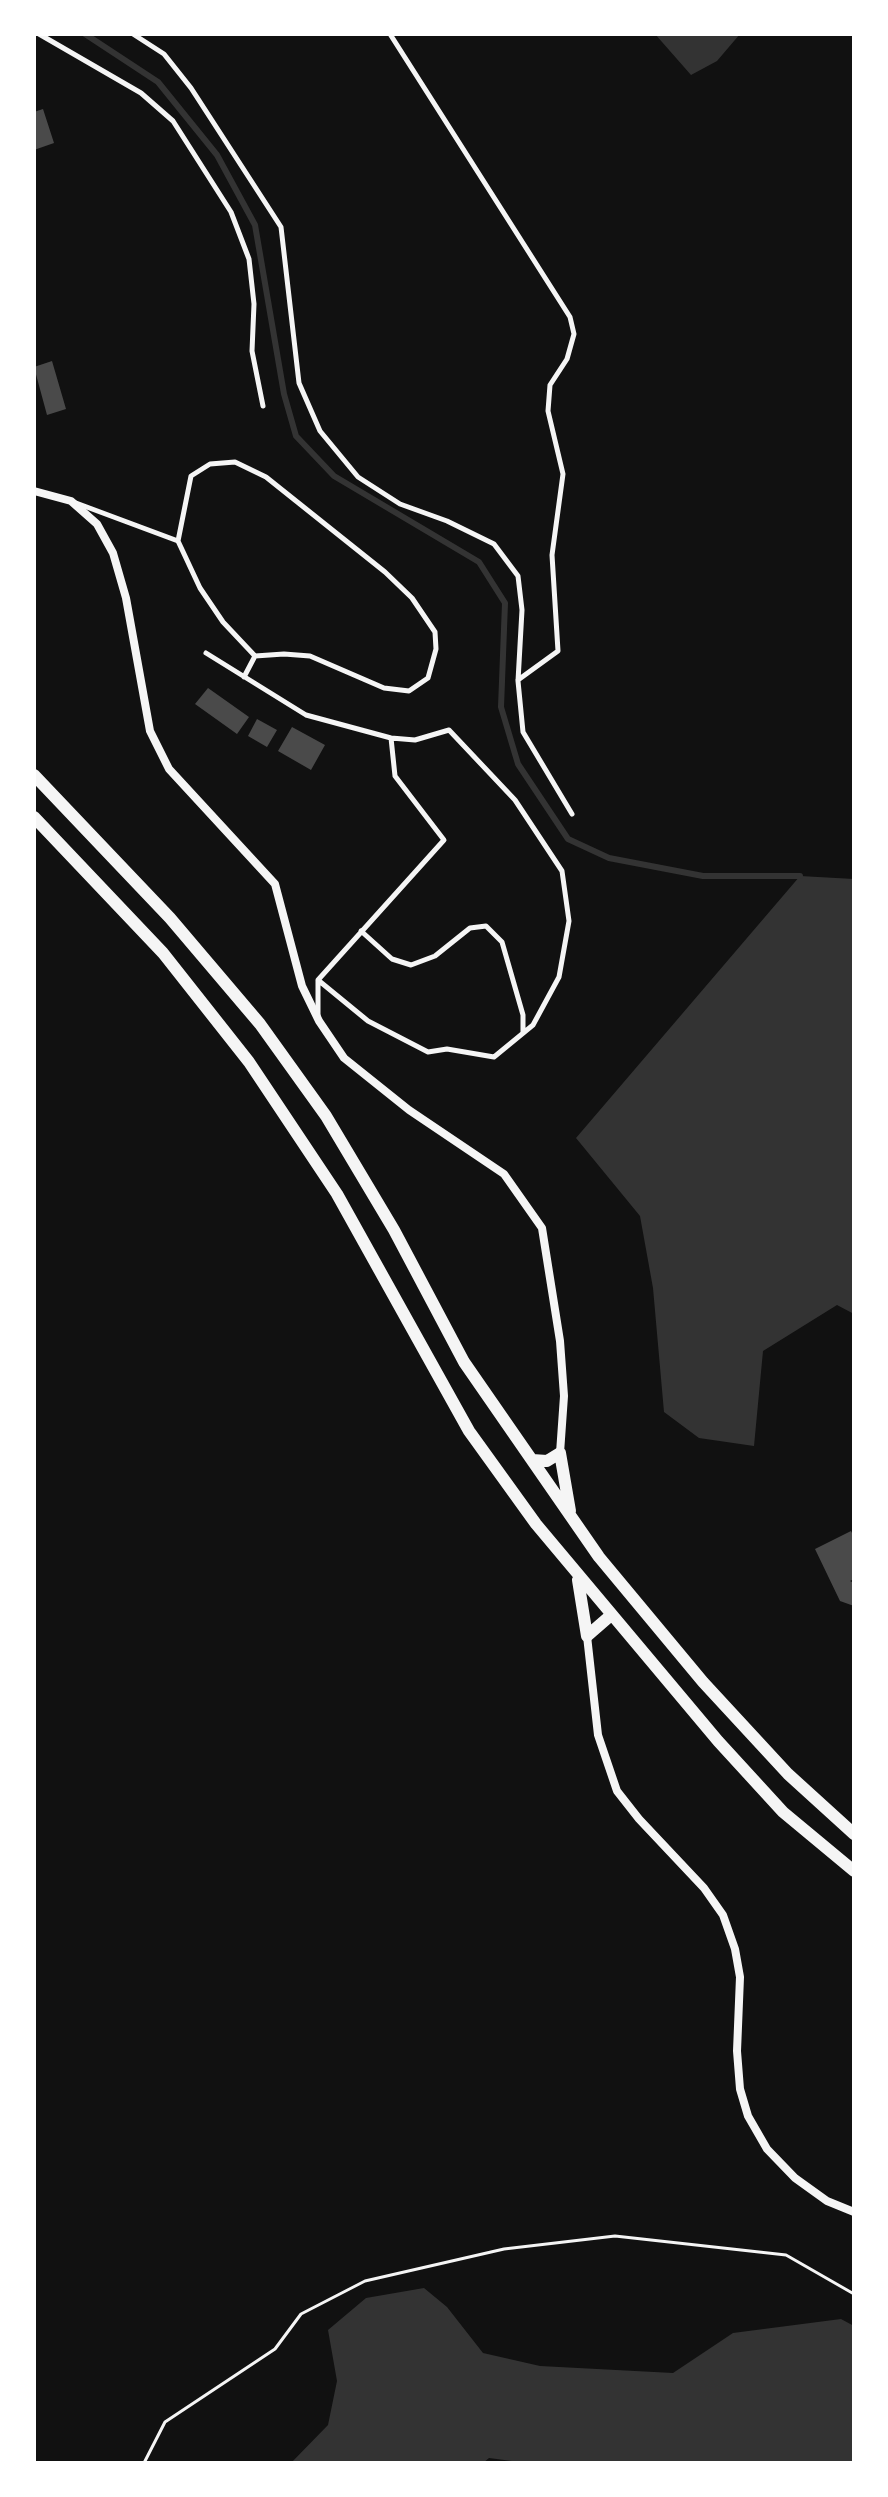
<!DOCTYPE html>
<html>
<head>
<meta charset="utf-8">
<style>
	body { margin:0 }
	#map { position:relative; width:888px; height:2497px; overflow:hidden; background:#111; font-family:"DejaVu Sans",sans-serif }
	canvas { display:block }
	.frame { position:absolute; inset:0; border:36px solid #fff; pointer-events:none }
</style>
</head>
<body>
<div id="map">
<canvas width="888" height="2497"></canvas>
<div class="frame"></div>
</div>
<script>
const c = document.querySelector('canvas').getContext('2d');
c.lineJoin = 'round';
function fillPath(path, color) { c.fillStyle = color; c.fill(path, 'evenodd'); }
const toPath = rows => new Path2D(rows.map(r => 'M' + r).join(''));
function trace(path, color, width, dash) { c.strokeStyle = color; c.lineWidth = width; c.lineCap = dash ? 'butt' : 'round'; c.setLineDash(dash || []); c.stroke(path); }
fillPath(toPath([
	[655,34,740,34,717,61,691,75],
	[800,876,854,879,854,1314,837,1305,763,1351,754,1446,699,1438,664,1412,653,1288,640,1216,576,1138],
	[424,2288,447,2307,483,2353,540,2366,673,2373,733,2333,841,2319,854,2326,854,2463,527,2463,489,2458,483,2463,291,2463,328,2425,337,2381,328,2330,366,2298]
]), '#333');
trace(toPath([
	[85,34,158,82,217,155,255,225,284,394,296,436,334,476,479,562,505,603,501,707,518,764,568,839,609,858,703,876,800,876]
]), '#333', 6);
fillPath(toPath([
	[43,109,54,143,34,150,34,112],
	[52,361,66,409,47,415,34,367],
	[208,688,249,717,237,734,195,704],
	[257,719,277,730,267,747,248,736],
	[292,727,325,745,311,770,278,751],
	[851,1531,854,1537,854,1579,850,1581,854,1583,854,1606,840,1601,815,1549]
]), '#4a4a4a');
trace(toPath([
	[144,2463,165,2422,275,2349,301,2314,365,2281,504,2249,615,2236,786,2255,854,2294]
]), '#f5f5f5', 3);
trace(toPath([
	[39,34,141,93,173,121,231,212,249,259,254,304,252,351,263,406],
	[133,34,164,54,191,88,281,227,299,383,320,431,358,477,400,504,447,521,494,544,518,576,522,610,518,681,523,732,572,814],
	[390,34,570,317,574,334,567,359,550,385,548,411,563,474,552,555,558,651,518,680],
	[76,503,178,541],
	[206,653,306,715,391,738,415,740,449,730,515,800,562,871,569,921,559,977,533,1025,494,1057,447,1049,428,1052,368,1021,318,980],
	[244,677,255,656,284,654,310,656,384,688,409,691,428,678,436,649,435,632,412,598,385,572,266,477,235,462,210,464,191,476,178,541,200,588,223,622,255,656],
	[361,931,392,959,411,965,435,956,470,928,486,926,502,942,523,1015,523,1032],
	[318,1016,318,980,444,840,395,776,391,738]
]), '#f5f5f5', 5);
trace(toPath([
	[34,491,71,501,97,524,113,553,126,598,150,731,169,769,275,884,302,986,319,1021,344,1058,409,1110,504,1174,542,1228,560,1341,564,1396,560,1453],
	[587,1636,598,1735,617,1791,639,1819,704,1888,723,1915,735,1949,740,1977,737,2051,740,2089,748,2116,767,2149,795,2178,827,2201,854,2212]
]), '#f5f5f5', 8);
trace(toPath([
	[34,775,170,918,260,1024,326,1116,394,1230,464,1362,599,1557,703,1682,788,1774,854,1834],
	[34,817,163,953,249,1062,337,1194,469,1431,536,1524,718,1741,783,1812,854,1871],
	[532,1460,547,1461,560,1453,570,1511],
	[578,1580,587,1636],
	[587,1636,610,1616]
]), '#f5f5f5', 12);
</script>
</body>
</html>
